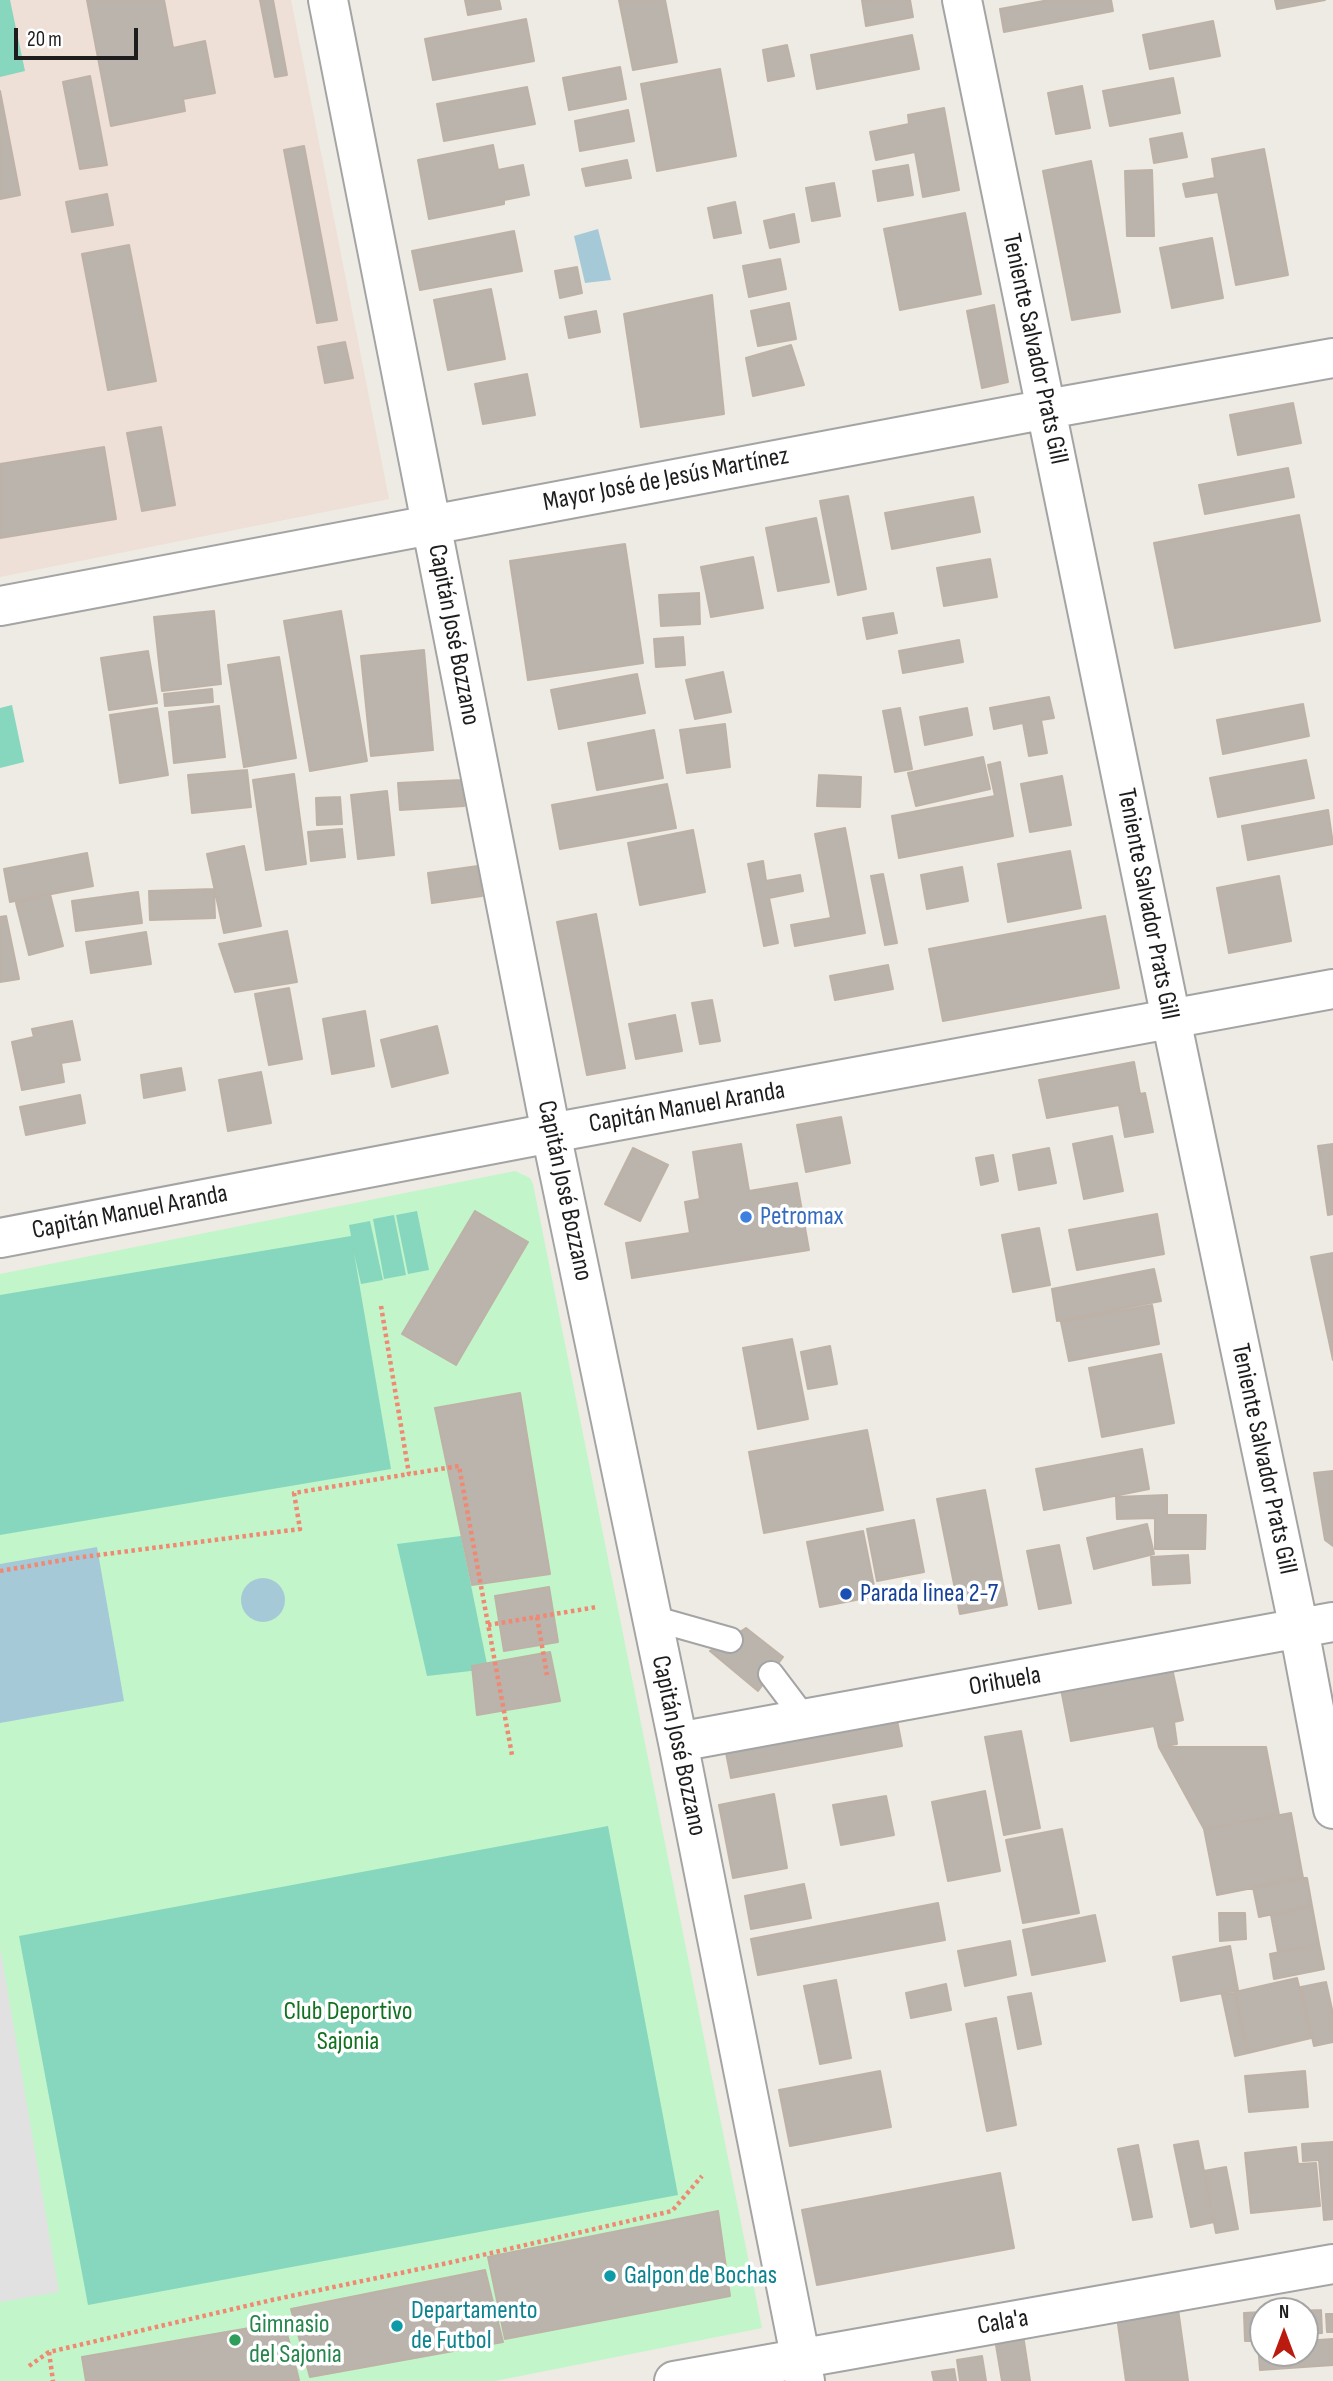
<!DOCTYPE html>
<html>
<head>
<meta charset="utf-8">
<style>
	body { margin:0 }
	#map { position:relative; width:1333px; height:2381px; overflow:hidden; background:#edebe3; font-family:"Sofia Sans Condensed",sans-serif }
	canvas { display:block }
	.north { position:absolute; left:1249px; top:2297px; width:70px; height:70px; box-sizing:border-box; background:#fff; border:2px solid #a5a5a5; border-radius:50%; rotate:0deg; font-size:19px; font-weight:700; line-height:28px; text-align:center; color:#1d1d1d }
	.north::after { content:''; display:block; margin:auto; width:24px; height:32px; background:#bb1b0e; clip-path:polygon(50% 0,100% 100%,50% 72%,0 100%) }
	.scale { position:absolute; left:14px; top:28px; width:124px; height:32px; box-sizing:border-box; border:4px solid #1d1d1d; border-top:0; padding-left:9px; font-size:21px; line-height:24px; white-space:nowrap; color:#1d1d1d; -webkit-text-stroke:5px #fff; paint-order:stroke }
</style>
</head>
<body>
<div id="map">
<canvas width="1333" height="2381"></canvas>
<div class="north">N</div>
<div class="scale">20 m</div>
</div>
<script>
const c = document.querySelector('canvas').getContext('2d');
c.lineJoin = 'round';
function fillPath(path, color) { c.fillStyle = color; c.fill(path, 'evenodd'); }
const toPath = rows => new Path2D(rows.map(r => 'M' + r).join(''));
function trace(path, color, width, dash) { c.strokeStyle = color; c.lineWidth = width; c.lineCap = dash ? 'butt' : 'round'; c.setLineDash(dash || []); c.stroke(path); }
function drawText(font, color, halo, rows, align = 'center') {
  c.font = font + ' "Sofia Sans Condensed",sans-serif'; c.lineWidth = 7; c.setLineDash([]); c.textBaseline = 'middle'; c.strokeStyle = halo; c.fillStyle = color; for (const [text, x, y, turn = 0] of rows) {
    c.save(); c.translate(x, y); c.rotate((+turn || 0) * Math.PI / 180); c.textAlign = isNaN(turn) ? turn : align; if (halo) c.strokeText(text, 0, 0); c.fillText(text, 0, 0); c.restore();
  }
}
fillPath(toPath([
	[0,0,291,0,389,499,0,577]
]), '#eedfd7');
fillPath(toPath([
	[515,1171,530,1178,533,1184,762,2328,495,2381,0,2381,0,1274]
]), '#c2f5ca');
fillPath(toPath([
	[0,0,10,0,25,71,0,77],
	[12,705,24,762,0,768,0,708],
	[417,1211,429,1270,408,1274,396,1215],
	[394,1215,406,1275,384,1279,373,1219],
	[370,1221,383,1280,361,1284,354,1253,391,1469,0,1535,0,1295,351,1236,349,1225],
	[461,1536,488,1669,427,1676,397,1544],
	[608,1826,678,2195,88,2305,19,1936]
]), '#86d7be');
fillPath(toPath([
	[0,1947,59,2292,0,2302]
]), '#e1e1e1');
fillPath(toPath([
	[598,229,611,280,585,283,574,236],
	[97,1547,124,1701,0,1723,0,1564],
	'241 1600a22 22 0 1 1 44 0a22 22 0 1 1-44 0Z'
]), '#a6c9d8');
const building = toPath([
	[87,0,164,0,173,48,205,41,215,93,183,99,185,111,111,126,87,0],
	[260,0,273,0,287,75,275,77,260,0],
	[465,0,499,0,501,9,468,15,465,0],
	[619,0,665,0,677,62,633,70,619,0],
	[862,0,910,0,913,17,866,26,862,0],
	[1049,0,1111,0,1113,11,1004,32,1000,9,1049,0],
	[1275,0,1325,0,1277,9,1275,0],
	[526,19,534,61,433,80,425,39,526,19],
	[1213,21,1220,56,1150,69,1143,35,1213,21],
	[912,35,919,69,817,89,811,55,912,35],
	[787,45,794,76,768,81,763,50,787,45],
	[620,67,626,99,569,110,563,78,620,67],
	[720,69,736,156,657,171,641,84,720,69],
	[90,76,107,165,80,169,63,82,90,76],
	[1173,78,1180,113,1110,126,1103,91,1173,78],
	[1082,86,1090,128,1056,134,1048,93,1082,86],
	[527,87,535,124,444,141,437,104,527,87],
	[0,91,20,195,0,199,0,91],
	[944,108,959,190,923,197,915,152,876,160,870,132,909,124,908,115,944,108],
	[628,110,634,141,580,151,575,121,628,110],
	[1182,133,1187,157,1154,163,1150,139,1182,133],
	[493,145,498,170,523,165,529,195,504,200,504,204,429,219,418,160,493,145],
	[304,146,337,320,317,323,284,150,304,146],
	[1264,149,1288,275,1236,285,1218,192,1186,197,1183,184,1215,178,1212,159,1264,149],
	[627,160,631,178,586,186,582,169,627,160],
	[1091,161,1120,312,1072,320,1043,171,1091,161],
	[908,165,913,195,878,201,873,171,908,165],
	[1152,170,1154,236,1127,236,1125,171,1152,170],
	[834,183,840,216,812,221,806,188,834,183],
	[107,194,113,225,72,232,66,202,107,194],
	[735,202,741,233,714,238,708,208,735,202],
	[965,213,981,294,900,310,884,229,965,213],
	[794,214,799,242,770,248,764,221,794,214],
	[514,231,522,271,420,290,412,251,514,231],
	[1212,238,1223,298,1172,308,1160,248,1212,238],
	[129,245,156,381,108,390,82,254,129,245],
	[780,259,786,289,749,297,743,266,780,259],
	[577,267,582,293,560,298,555,271,577,267],
	[491,289,505,359,448,370,434,300,491,289],
	[712,295,724,414,641,427,624,314,712,295],
	[789,303,796,339,758,346,751,311,789,303],
	[994,305,1008,382,982,388,967,311,994,305],
	[596,311,600,332,569,338,565,317,596,311],
	[345,342,353,378,325,383,318,347,345,342],
	[791,345,804,385,753,396,746,358,791,345],
	[527,374,535,415,483,424,475,384,527,374],
	[1293,403,1301,443,1238,455,1230,415,1293,403],
	[161,427,175,505,142,511,127,433,161,427],
	[104,447,116,519,0,538,0,464,104,447],
	[1288,468,1294,497,1205,514,1199,485,1288,468],
	[848,496,866,589,838,595,820,501,848,496],
	[973,497,980,532,892,549,885,513,973,497],
	[1299,515,1320,621,1175,648,1154,543,1299,515],
	[816,518,829,582,778,591,766,528,816,518],
	[625,544,643,663,528,680,510,561,625,544],
	[753,557,763,608,711,617,701,567,753,557],
	[990,559,997,597,944,606,937,568,990,559],
	[699,593,700,624,661,626,659,595,699,593],
	[214,611,221,684,162,691,154,617,214,611],
	[341,611,367,761,310,771,284,621,341,611],
	[893,613,897,633,867,639,863,618,893,613],
	[683,637,685,665,656,667,654,639,683,637],
	[959,640,963,662,903,673,899,651,959,640],
	[424,650,433,750,371,756,361,656,424,650],
	[148,651,157,703,109,710,101,658,148,651],
	[279,657,296,758,244,767,228,665,279,657],
	[723,672,731,712,695,719,686,680,723,672],
	[637,674,645,713,559,729,551,690,637,674],
	[212,689,213,702,165,706,164,694,212,689],
	[1049,697,1054,718,1041,720,1047,753,1029,756,1023,723,994,729,990,708,1049,697],
	[1303,704,1309,736,1223,754,1217,720,1303,704],
	[219,706,225,757,174,763,169,712,219,706],
	[157,708,168,775,120,783,110,715,157,708],
	[900,708,912,769,895,772,883,711,900,708],
	[967,708,972,735,925,745,920,717,967,708],
	[725,724,730,767,687,773,680,730,725,724],
	[654,730,663,778,597,790,588,743,654,730],
	[983,757,990,789,916,806,908,773,983,757],
	[1306,760,1314,798,1218,817,1210,778,1306,760],
	[1000,762,1013,836,899,858,892,816,995,796,988,765,1000,762],
	[247,770,251,807,192,813,188,775,247,770],
	[294,774,306,864,266,870,253,780,294,774],
	[819,775,861,777,860,807,817,806,819,775],
	[1062,776,1071,825,1030,832,1021,784,1062,776],
	[462,780,464,806,400,810,398,783,462,780],
	[667,784,676,828,560,849,552,805,667,784],
	[387,791,394,855,358,859,351,795,387,791],
	[340,797,342,824,317,825,316,798,340,797],
	[1328,810,1333,844,1248,860,1242,826,1328,810],
	[845,828,865,933,795,946,791,925,831,918,815,834,845,828],
	[342,829,345,857,311,861,308,832,342,829],
	[693,830,705,892,640,905,628,843,693,830],
	[244,846,261,926,224,933,207,854,244,846],
	[1070,851,1081,908,1008,922,998,864,1070,851],
	[87,853,93,886,10,902,4,869,87,853],
	[763,861,766,881,800,875,803,891,769,898,778,943,764,946,748,864,763,861],
	[478,866,482,896,432,903,428,873,478,866],
	[962,867,968,901,927,909,921,875,962,867],
	[883,874,897,943,885,945,871,876,883,874],
	[1279,876,1291,941,1229,953,1217,888,1279,876],
	[214,889,215,918,150,920,149,891,214,889],
	[138,892,142,923,76,931,72,901,138,892],
	[50,894,63,946,29,955,16,903,50,894],
	[596,914,625,1068,587,1075,557,922,596,914],
	[6,916,19,979,0,982,0,917,6,916],
	[1105,916,1119,988,943,1021,929,949,1105,916],
	[287,931,297,982,235,992,219,944,287,931],
	[146,932,151,964,91,973,86,942,146,932],
	[888,965,893,989,835,1000,830,976,888,965],
	[289,988,302,1059,269,1065,255,994,289,988],
	[712,1000,720,1041,700,1044,692,1003,712,1000],
	[365,1011,374,1066,332,1074,323,1019,365,1011],
	[675,1015,682,1051,636,1059,629,1024,675,1015],
	[72,1021,80,1060,61,1063,64,1082,22,1090,12,1042,34,1037,32,1029,72,1021],
	[437,1026,448,1073,392,1087,381,1040,437,1026],
	[1134,1062,1140,1094,1145,1093,1153,1132,1125,1137,1119,1105,1047,1118,1039,1080,1134,1062],
	[181,1068,185,1090,144,1098,141,1075,181,1068],
	[261,1072,271,1123,228,1131,219,1080,261,1072],
	[80,1095,85,1123,26,1135,20,1107,80,1095],
	[841,1117,850,1163,806,1172,797,1125,841,1117],
	[1112,1136,1123,1191,1084,1199,1073,1144,1112,1136],
	[741,1144,749,1191,797,1183,809,1250,632,1278,626,1243,690,1233,685,1202,700,1199,693,1152,741,1144],
	[1333,1144,1333,1214,1328,1215,1318,1146,1333,1144],
	[633,1148,668,1165,640,1221,605,1204,633,1148],
	[1049,1148,1056,1183,1019,1190,1013,1155,1049,1148],
	[993,1155,998,1181,981,1185,976,1158,993,1155],
	[475,1211,528,1242,456,1365,402,1334,475,1211],
	[1157,1214,1164,1254,1077,1270,1069,1230,1157,1214],
	[1039,1228,1050,1285,1013,1292,1002,1235,1039,1228],
	[1333,1253,1333,1360,1311,1257,1333,1253],
	[1154,1269,1161,1301,1057,1321,1052,1289,1154,1269],
	[1152,1305,1159,1344,1069,1361,1061,1322,1152,1305],
	[792,1339,808,1419,758,1429,743,1348,792,1339],
	[830,1346,837,1384,808,1389,801,1352,830,1346],
	[1161,1354,1174,1423,1102,1437,1089,1368,1161,1354],
	[520,1393,550,1574,472,1585,435,1408,520,1393],
	[867,1430,883,1510,764,1533,749,1452,867,1430],
	[1142,1449,1149,1489,1044,1510,1036,1469,1142,1449],
	[1333,1471,1333,1546,1325,1540,1314,1473,1333,1471],
	[985,1490,1007,1605,960,1614,937,1499,985,1490],
	[1167,1495,1167,1515,1206,1515,1205,1549,1155,1549,1155,1518,1117,1519,1116,1497,1167,1495],
	[914,1520,924,1572,877,1581,867,1529,914,1520],
	[1147,1524,1154,1554,1094,1569,1087,1538,1147,1524],
	[863,1531,876,1596,820,1607,807,1542,863,1531],
	[1059,1545,1071,1603,1039,1609,1027,1551,1059,1545],
	[1188,1555,1190,1583,1153,1585,1151,1557,1188,1555],
	[549,1587,558,1642,504,1651,495,1596,549,1587],
	[746,1628,783,1657,758,1691,710,1651,746,1628],
	[550,1652,560,1701,477,1715,472,1666,550,1652],
	[1172,1668,1183,1720,1174,1722,1177,1744,1159,1747,1154,1726,1071,1741,1061,1689,1172,1668],
	[896,1715,902,1746,731,1778,725,1748,896,1715],
	[1021,1731,1040,1828,1004,1835,985,1737,1021,1731],
	[1159,1747,1266,1747,1279,1815,1204,1829,1159,1747],
	[985,1791,1000,1871,948,1881,932,1802,985,1791],
	[774,1794,787,1868,733,1878,719,1805,774,1794],
	[886,1796,894,1835,841,1845,833,1805,886,1796],
	[1291,1813,1303,1878,1217,1895,1204,1829,1291,1813],
	[1062,1829,1079,1913,1023,1923,1006,1840,1062,1829],
	[1303,1878,1307,1878,1312,1906,1259,1917,1253,1887,1303,1878],
	[804,1884,811,1918,751,1929,745,1896,804,1884],
	[938,1903,945,1940,758,1975,751,1939,938,1903],
	[1312,1906,1319,1944,1278,1952,1271,1915,1312,1906],
	[1219,1913,1245,1913,1246,1939,1220,1941,1219,1913],
	[1095,1915,1105,1961,1032,1975,1023,1930,1095,1915],
	[1010,1941,1016,1975,965,1986,958,1951,1010,1941],
	[1319,1944,1324,1969,1274,1979,1270,1954,1319,1944],
	[1230,1946,1238,1990,1181,2001,1173,1957,1230,1946],
	[1297,1978,1311,2038,1248,2053,1235,1992,1297,1978],
	[836,1980,851,2058,820,2064,804,1986,836,1980],
	[1326,1982,1333,2014,1333,2042,1314,2046,1301,1987,1326,1982],
	[946,1984,951,2010,911,2018,906,1993,946,1984],
	[1031,1993,1041,2044,1018,2049,1008,1997,1031,1993],
	[1234,1993,1248,2053,1235,2056,1222,1995,1234,1993],
	[996,2018,1016,2125,987,2131,966,2024,996,2018],
	[880,2071,891,2127,790,2146,779,2090,880,2071],
	[1305,2071,1308,2107,1249,2112,1245,2076,1305,2071],
	[1198,2141,1214,2222,1191,2227,1174,2145,1198,2141],
	[1333,2142,1333,2219,1324,2220,1319,2160,1303,2161,1302,2144,1333,2142],
	[1138,2145,1152,2217,1133,2220,1118,2149,1138,2145],
	[1296,2147,1298,2164,1316,2163,1320,2206,1251,2213,1245,2153,1296,2147],
	[1226,2167,1238,2229,1216,2233,1204,2171,1226,2167],
	[1000,2173,1014,2248,817,2285,802,2210,1000,2173],
	[718,2211,730,2296,505,2339,488,2257,718,2211],
	[485,2270,503,2342,310,2377,291,2309,485,2270],
	[1178,2309,1188,2381,1126,2381,1117,2317,1178,2309],
	[1321,2310,1322,2333,1305,2334,1305,2311,1293,2311,1321,2310],
	[1263,2312,1263,2341,1245,2341,1244,2313,1263,2312],
	[1326,2314,1333,2314,1333,2332,1327,2332,1326,2314],
	[284,2322,299,2380,86,2381,82,2357,284,2322],
	[1023,2335,1030,2381,1002,2381,995,2339,1023,2335],
	[1333,2339,1333,2365,1260,2370,1258,2344,1263,2344,1263,2353,1305,2353,1305,2341,1333,2339],
	[982,2356,986,2381,960,2381,957,2360,982,2356],
	[954,2369,956,2381,934,2381,932,2372,954,2369]
]);
fillPath(building, '#bab4ad');
trace(building, '#beb2a7', 2);
const lane = toPath([
	[652,1618,730,1640],
	[771,1674,805,1719]
]);
const street = toPath([
	[328,0,551,1133,678,1742,805,2381],
	[962,0,1171,1019,1299,1629,1333,1809],
	[0,606,1047,409,1333,358],
	[0,1238,551,1133,1333,989],
	[678,1742,1333,1622],
	[674,2381,1333,2264]
]);
trace(lane, '#a4a4a4', 28);
trace(street, '#a4a4a4', 42);
trace(toPath([
	[381,1306,409,1474,459,1466,512,1755],
	[0,1571,75,1558,300,1529,294,1493,409,1474],
	[537,1617,547,1675],
	[488,1625,597,1607],
	[49,2352,53,2381],
	[29,2366,49,2352,272,2300,448,2263,672,2211,702,2176]
]), '#f08872', 4.5, [3.5, 3.5]);
trace(lane, '#fff', 24);
trace(street, '#fff', 38);
for (const [x, y, r, color] of [
	[746,1217,7,"#3f7fe0"],
	[846,1594,7,"#1a4fb4"],
	[610,2276,7,"#0f9aa8"],
	[397,2326,7,"#0f9aa8"],
	[235,2340,7,"#2e9e5b"]
]) { const dot = new Path2D(); dot.arc(x, y, r, 0, 2 * Math.PI); c.fillStyle = color; c.fill(dot); trace(dot, '#fff', 2.5); }
drawText('26px', '#1d1d1d', '#fff', [
	["Teniente Salvador Prats Gill",1034,349,78],
	["Mayor José de Jesús Martínez",666,480,-11],
	["Capitán José Bozzano",453,635,79],
	["Teniente Salvador Prats Gill",1147,904,79],
	["Capitán Manuel Aranda",687,1108,-10],
	["Capitán José Bozzano",564,1191,78],
	["Capitán Manuel Aranda",130,1213,-11],
	["Teniente Salvador Prats Gill",1263,1459,78],
	["Orihuela",1005,1682,-10],
	["Capitán José Bozzano",678,1746,78],
	["Cala'a",1003,2323,-10]
]);
drawText('26px', '#366cbe', '#fff', [
	["Petromax",760,1217]
], 'left');
drawText('26px', '#164399', '#fff', [
	["Parada linea 2-7",860,1594]
], 'left');
drawText('26px', '#137222', '#fff', [
	["Club Deportivo",348,2012],
	["Sajonia",348,2042]
]);
drawText('26px', '#0d838f', '#fff', [
	["Galpon de Bochas",624,2276],
	["Departamento",411,2311],
	["de Futbol",411,2341]
], 'left');
drawText('26px', '#27864d', '#fff', [
	["Gimnasio",249,2325],
	["del Sajonia",249,2355]
], 'left');
</script>
</body>
</html>
